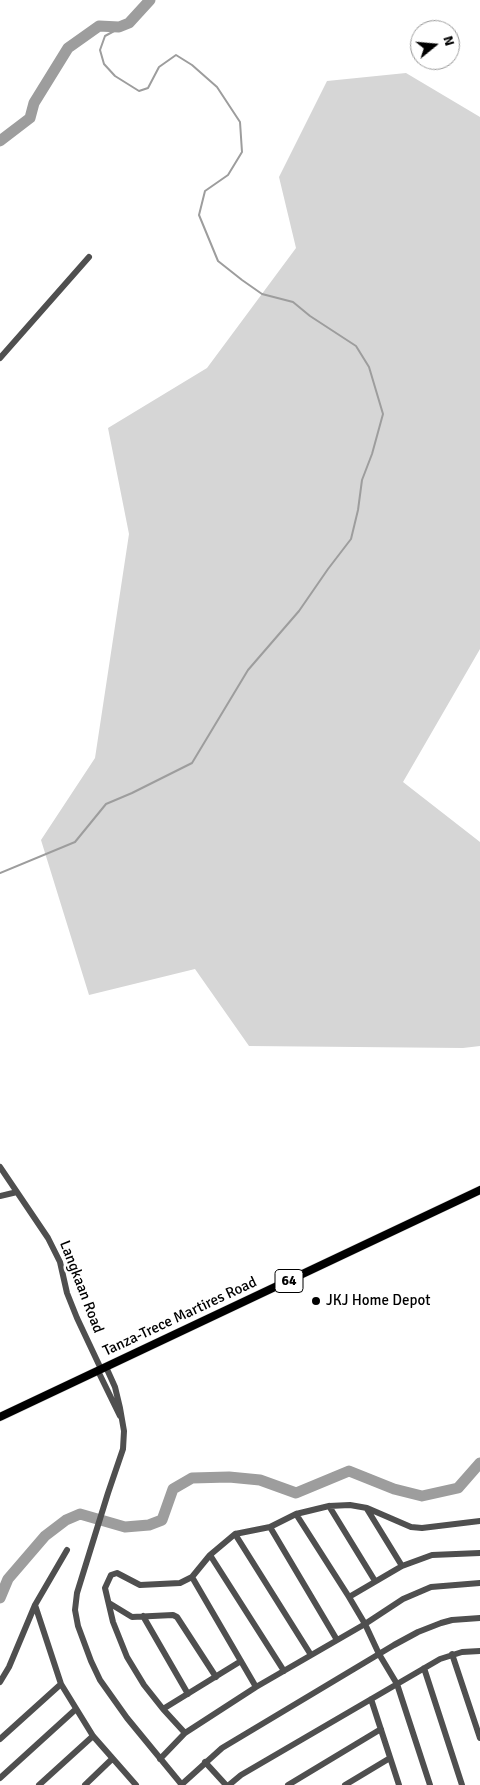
<!DOCTYPE html>
<html>
<head>
<meta charset="utf-8">
<style>
	body { margin:0 }
	#map { position:relative; width:480px; height:1785px; overflow:hidden; background:#fff; font-family:Signika,sans-serif }
	canvas { display:block }
	.north { position:absolute; left:410px; top:20px; width:50px; height:50px; box-sizing:border-box; background:#fff; border:1px solid #999; border-radius:50%; rotate:73deg; font-size:14px; font-weight:700; line-height:20px; text-align:center; color:#000 }
	.north::after { content:''; display:block; margin:auto; width:18px; height:22px; background:#000; clip-path:polygon(50% 0,100% 100%,50% 72%,0 100%) }
</style>
</head>
<body>
<div id="map">
<canvas width="480" height="1785"></canvas>
<div class="north">N</div>
</div>
<script>
const c = document.querySelector('canvas').getContext('2d');
c.lineJoin = 'round';
function fillPath(path, color) { c.fillStyle = color; c.fill(path, 'evenodd'); }
const toPath = rows => new Path2D(rows.map(r => 'M' + r).join(''));
function trace(path, color, width, dash) { c.strokeStyle = color; c.lineWidth = width; c.lineCap = dash ? 'butt' : 'round'; c.setLineDash(dash || []); c.stroke(path); }
function drawText(font, color, halo, rows, align = 'center') {
  c.font = font + ' Signika,sans-serif'; c.lineWidth = 5; c.setLineDash([]); c.textBaseline = 'middle'; c.strokeStyle = halo; c.fillStyle = color; for (const [text, x, y, turn = 0] of rows) {
    c.save(); c.translate(x, y); c.rotate((+turn || 0) * Math.PI / 180); c.textAlign = isNaN(turn) ? turn : align; if (halo) c.strokeText(text, 0, 0); c.fillText(text, 0, 0); c.restore();
  }
}
fillPath(toPath([
	[406,73,480,117,480,649,403,782,480,842,480,1046,463,1048,249,1046,195,969,89,995,41,840,95,758,129,534,108,428,207,368,296,248,279,177,327,81]
]), '#d6d6d6');
trace(toPath([
	[0,873,75,842,106,804,132,793,192,763,248,670,299,611,328,569,351,539,358,510,362,480,372,454,383,414,369,367,356,346,310,316,293,302,262,294,242,280,218,261,199,215,205,191,228,175,242,152,240,122,217,87,192,65,176,55,159,67,148,88,139,91,115,76,104,64,100,50,105,36,129,23]
]), '#9d9d9d', 2);
trace(toPath([
	[0,141,30,118,34,103,68,48,99,26,119,27,129,23,150,0],
	[0,1598,8,1579,45,1536,66,1520,80,1514,125,1527,149,1525,162,1520,173,1489,192,1478,229,1477,260,1480,296,1493,349,1471,394,1489,422,1496,458,1488,480,1463]
]), '#9d9d9d', 11);
const major = toPath([
	[0,1417,480,1190]
]);
trace(major, '#dbdbdb', 9);
trace(toPath([
	[0,358,89,257],
	[0,1167,48,1238,60,1262,67,1293,77,1318,101,1369],
	[0,1196,17,1192],
	[106,1367,115,1387,120,1408,124,1431,123,1449,108,1493,77,1593,75,1610,78,1626,91,1661,100,1680,127,1718,182,1785],
	[98,1371,120,1416],
	[329,1506,375,1581],
	[367,1509,402,1566],
	[296,1514,349,1597,365,1624,379,1654,397,1684,430,1785],
	[270,1527,337,1640],
	[235,1534,311,1655],
	[210,1555,284,1671],
	[192,1577,256,1687],
	[349,1597,402,1566,432,1555,480,1553],
	[109,1603,132,1617,173,1615,177,1617,216,1677],
	[35,1605,61,1684,93,1736,136,1785],
	[143,1616,188,1694],
	[452,1654,480,1738],
	[424,1668,462,1785],
	[0,1682,9,1667,35,1605,67,1550],
	[371,1699,399,1785],
	[163,1709,241,1661],
	[185,1733,163,1709,144,1685,127,1657,113,1622,105,1588,111,1575,117,1573,140,1585,180,1583,192,1577,210,1555,235,1534,270,1527,296,1514,329,1506,350,1505,367,1508,411,1527,422,1528,480,1521],
	[0,1739,61,1684],
	[160,1759,185,1733,256,1687,365,1624,403,1599,431,1587,480,1583],
	[205,1762,226,1785],
	[0,1778,76,1709],
	[39,1785,93,1736],
	[85,1785,112,1759],
	[181,1785,222,1748,394,1645,418,1632,441,1623,452,1620,480,1618],
	[229,1785,241,1775,440,1659,462,1652,480,1651],
	[288,1785,381,1729],
	[345,1785,390,1758]
]), '#4f4f4f', 6);
trace(major, '#000', 8);
for (const [x, y, r, color] of [
	[316,1301,5,"#000"]
]) { const dot = new Path2D(); dot.arc(x, y, r, 0, 2 * Math.PI); c.fillStyle = color; c.fill(dot); trace(dot, '#fff', 2); }
for (const [x, y, w] of [
	[289,1281,28]
]) { const box = new Path2D(); box.roundRect(x - w / 2, y - 11.5, w, 23, 4); c.fillStyle = '#fff'; c.fill(box); trace(box, '#000', 1); }
drawText('bold 14px', '#000', null, [
	["64",289,1281]
]);
drawText('15px', '#000', '#fff', [
	["Langkaan Road",81,1287,69],
	["Tanza-Trece Martires Road",180,1317,-25]
]);
drawText('15px', '#000', '#fff', [
	["JKJ Home Depot",326,1301]
], 'left');
</script>
</body>
</html>
